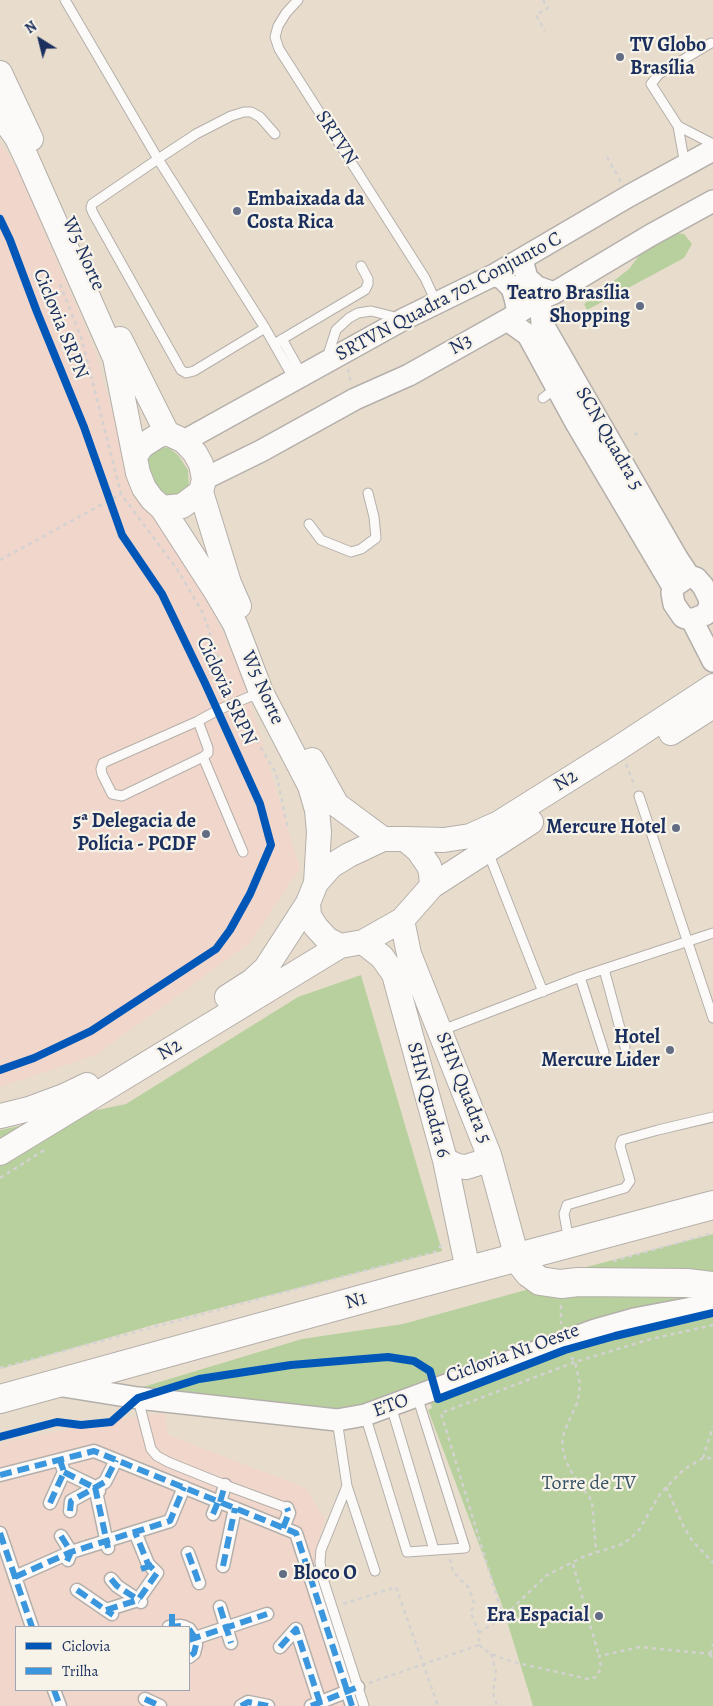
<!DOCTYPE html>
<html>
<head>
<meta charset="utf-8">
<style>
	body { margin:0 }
	#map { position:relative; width:713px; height:1706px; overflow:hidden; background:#e8ddcd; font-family:Alegreya,serif }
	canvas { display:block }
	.legend { position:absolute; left:15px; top:1626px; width:175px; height:65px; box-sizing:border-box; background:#f7f3e8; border:1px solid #9fa5b1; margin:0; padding:6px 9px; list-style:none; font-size:15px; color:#1b2f5e }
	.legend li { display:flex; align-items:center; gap:10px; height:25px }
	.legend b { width:25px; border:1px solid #9fa5b1 }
	.north { position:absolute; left:15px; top:15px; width:50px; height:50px; -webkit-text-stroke:4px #f7f3e8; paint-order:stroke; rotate:324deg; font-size:14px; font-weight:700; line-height:20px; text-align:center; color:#1b2f5e }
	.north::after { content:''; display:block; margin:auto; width:18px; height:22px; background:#1b2f5e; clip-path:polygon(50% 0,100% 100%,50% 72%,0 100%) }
</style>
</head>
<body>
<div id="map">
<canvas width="713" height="1706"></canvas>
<ul class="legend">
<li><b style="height:6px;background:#0057b8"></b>Ciclovia</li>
<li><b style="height:6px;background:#3a97de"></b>Trilha</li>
</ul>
<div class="north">N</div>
</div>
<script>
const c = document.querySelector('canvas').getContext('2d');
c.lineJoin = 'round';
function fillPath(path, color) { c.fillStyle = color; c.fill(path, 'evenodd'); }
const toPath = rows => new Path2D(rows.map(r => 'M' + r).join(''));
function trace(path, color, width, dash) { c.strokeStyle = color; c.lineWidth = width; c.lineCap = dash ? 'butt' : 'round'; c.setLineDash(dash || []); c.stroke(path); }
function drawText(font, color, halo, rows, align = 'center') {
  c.font = font + ' Alegreya,serif'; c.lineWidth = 4.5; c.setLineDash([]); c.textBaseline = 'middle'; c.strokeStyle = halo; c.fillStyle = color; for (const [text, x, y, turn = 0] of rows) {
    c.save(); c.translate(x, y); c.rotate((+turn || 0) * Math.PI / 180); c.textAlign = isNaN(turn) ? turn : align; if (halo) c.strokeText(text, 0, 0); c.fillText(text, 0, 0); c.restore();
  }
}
fillPath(toPath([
	[0,143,16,166,93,345,136,493,206,597,242,675,300,868,250,943,96,1055,0,1087],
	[164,1413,168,1435,306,1488,325,1519,314,1556,361,1706,0,1706,0,1443,118,1419],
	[16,1627,189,1627,189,1690,16,1690]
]), '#f0d6cb');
fillPath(toPath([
	[672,233,684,234,692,244,684,258,587,310,584,304,629,269,644,249],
	[158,446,169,448,178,455,188,470,189,490,171,504,143,469,148,453],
	[361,975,442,1251,153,1325,0,1369,0,1130,126,1104,298,997],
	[713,1234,713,1706,533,1706,502,1605,428,1410,432,1408,424,1385,350,1410,159,1396,136,1389,302,1339,403,1324,569,1278,544,1278]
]), '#b7d09e');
const service = toPath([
	[65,0,158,159,196,134,231,116,244,112,251,112,260,117,275,134],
	[298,0,286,13,278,26,275,37,279,49,425,278,436,302],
	[678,126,713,144],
	[685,165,678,126,651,84,659,74,711,43],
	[265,328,194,371,186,373,181,370,93,213,91,208,92,204,158,159,265,328,294,379],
	[282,339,302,375],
	[274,344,365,290,368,284,368,279,361,266],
	[327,358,336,330,349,318,358,313,371,311,399,318],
	[543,398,556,388],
	[309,524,321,540,351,552,361,549,376,538,374,517,368,493],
	[198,721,208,748,208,753,203,757,122,796,112,794,102,774,101,769,103,763,198,721,218,710,261,692],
	[203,757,243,852],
	[639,796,713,1018],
	[488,852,543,992],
	[604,969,625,1047],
	[440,1031,580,977],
	[604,1052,580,977,713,933],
	[569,1241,564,1214,567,1205,625,1188,630,1181,620,1146,622,1140,658,1130,713,1117],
	[138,1399,151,1449,157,1456,168,1462,225,1485,287,1508],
	[391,1406,434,1550],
	[365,1415,407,1552,465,1548,417,1396],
	[337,1420,347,1486,375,1571],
	[347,1486,321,1550,320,1562,322,1576,364,1706]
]);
const pedestrian = toPath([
	[64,1472,95,1487,99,1491],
	[0,1475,94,1451,296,1533,352,1706],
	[95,1487,108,1548],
	[220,1502,225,1485],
	[50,1503,64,1472,60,1460],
	[70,1511,71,1501,105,1482,116,1460],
	[213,1514,218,1502],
	[283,1528,289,1513,287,1508],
	[0,1533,32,1627],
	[61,1536,71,1552,68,1560],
	[188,1553,199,1583],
	[223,1566,235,1508],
	[15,1577,71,1552,170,1521,184,1487],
	[111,1579,117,1586,141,1602],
	[77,1590,112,1614],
	[220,1607,231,1643],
	[106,1610,138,1600,157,1573,148,1564,135,1532],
	[169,1627,181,1626,185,1627],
	[189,1629,195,1638,196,1645,194,1653,189,1657],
	[189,1640,267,1614],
	[280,1647,296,1629,321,1706],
	[54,1690,60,1706],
	[145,1699,160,1706],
	[241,1706,248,1702,268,1706],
	[311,1706,358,1687]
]);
const tertiary = toPath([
	[522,260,527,278,537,287,554,293],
	[494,275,503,279,512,288,515,298,518,313],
	[540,299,542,323,677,558,689,576],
	[507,320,528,335,576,423,673,587],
	[184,441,404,319,494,275,629,196,713,150],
	[204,479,261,451,355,399,409,375,507,320,540,299,554,293,651,235,713,201],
	[689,576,696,578,703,586,709,598,710,605,706,614,692,620,683,617,674,604,672,593,673,587,689,576],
	[692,620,713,661],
	[57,1385,138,1398,337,1420,365,1415,595,1330,634,1319,713,1304]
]);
const secondary = toPath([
	[0,73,31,139],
	[0,114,17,138,27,159,115,358,138,473,144,488,152,499,162,508,215,590,235,624,261,692,310,786,317,810,319,832,316,883],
	[120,339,167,433],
	[135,456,142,446,159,435,167,433,184,441,195,453,201,464,204,479,201,492,182,506,162,508],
	[201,492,229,583,239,606],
	[671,733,713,706],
	[312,760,337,805,383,839],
	[405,839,444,840,470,836,499,823,617,749,713,686],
	[432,886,531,822],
	[402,920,409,954,489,1155,517,1258],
	[363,942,382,957,394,974,445,1160,468,1270],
	[227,997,252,981,266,968,308,903],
	[0,1116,29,1109,64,1096,87,1085],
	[0,1153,340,946,363,942,402,920,432,886,431,873,429,866,418,850,405,839,383,839,349,855,331,866,316,883,308,903,309,916,316,927,327,939,340,946],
	[445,1160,457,1166,466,1167,479,1163,489,1155]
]);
const trunk = toPath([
	[517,1258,529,1273,540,1281,561,1284,578,1282,687,1283,713,1286],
	[0,1399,406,1287,713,1205]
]);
trace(service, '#b4afaa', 11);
trace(pedestrian, '#b4afaa', 15);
trace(tertiary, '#b4afaa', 24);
trace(secondary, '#b4afaa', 26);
trace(trunk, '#b4afaa', 30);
trace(toPath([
	[543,0,548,8,536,15,545,31],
	[607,157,621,182],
	[60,284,82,340,121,494,177,569,203,613,230,692],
	[348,369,351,383],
	[634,435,638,433],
	[0,560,121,494],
	[240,713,276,773,288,829],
	[626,764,635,787],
	[0,1178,46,1149],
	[613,1261,713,1233],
	[561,1305,561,1324],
	[571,1357,575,1362,580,1384,578,1401,564,1432,562,1445,565,1458,570,1470,592,1501,596,1552],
	[0,1368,435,1252,444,1242],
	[703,1458,713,1426],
	[666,1487,683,1525,691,1539,713,1563],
	[450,1559,453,1572,469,1588,474,1603,471,1613,479,1633],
	[573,1564,599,1656],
	[343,1604,396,1587,438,1706],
	[503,1617,441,1413,575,1362,651,1339,713,1325],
	[479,1645,491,1654,513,1662,588,1679,596,1677,601,1668,599,1656,640,1647,710,1654],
	[491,1654,496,1672,493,1693,497,1706],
	[710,1654,713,1644],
	[710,1654,713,1659],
	[369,1683,479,1645,479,1633,503,1617,547,1575,585,1556,620,1545,630,1539,639,1530,660,1494,683,1470,703,1458,713,1458]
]), '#d4d2d1', 2.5, [4, 4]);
trace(service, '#fcfaf8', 9);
trace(pedestrian, '#fcfaf8', 12);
trace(tertiary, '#fcfaf8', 21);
trace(secondary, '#fcfaf8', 24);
trace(trunk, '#fcfaf8', 28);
trace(toPath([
	[64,1472,97,1489],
	[0,1475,94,1451,296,1533,352,1706],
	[95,1487,108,1548],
	[220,1502,225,1485],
	[50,1503,64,1472,60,1460],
	[70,1511,71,1501,105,1482,116,1460],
	[213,1514,218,1502],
	[283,1528,289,1513,287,1508],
	[0,1533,32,1627],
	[61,1536,71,1552,67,1561],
	[188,1553,199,1583],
	[223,1566,235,1508],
	[141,1569,156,1564],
	[15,1577,71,1552,170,1521,184,1487],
	[111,1579,117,1586,140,1601],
	[77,1590,113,1615],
	[220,1607,231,1643],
	[106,1610,138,1600,157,1573,148,1564,135,1532],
	[172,1626,172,1614],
	[169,1627,181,1626,185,1627],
	[189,1629,195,1638,196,1645,194,1653,189,1657],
	[189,1640,267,1614],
	[280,1647,296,1629,321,1706],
	[54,1690,60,1706],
	[145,1699,160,1706],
	[241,1706,248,1702,268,1706],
	[311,1706,358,1687]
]), '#3a97de', 6, [12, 6]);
trace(toPath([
	[0,219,10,240,37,312,84,427,122,535,162,594,205,683,260,804,271,845,250,894,230,930,216,949,91,1031,34,1058,0,1070],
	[0,1437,57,1422,81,1425,111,1422,138,1398,199,1379,291,1365,388,1357,414,1361,430,1371,438,1399,565,1350,615,1336,713,1313]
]), '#0057b8', 8);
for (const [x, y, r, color] of [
	[620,57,5,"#636c85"],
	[237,211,5,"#636c85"],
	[640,306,5,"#636c85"],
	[676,828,5,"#636c85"],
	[206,834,5,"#636c85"],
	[670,1050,5,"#636c85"],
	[283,1574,5,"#636c85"],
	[599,1616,5,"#636c85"]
]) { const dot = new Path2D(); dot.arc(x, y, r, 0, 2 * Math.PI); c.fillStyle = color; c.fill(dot); trace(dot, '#f7f3e8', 2); }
drawText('bold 20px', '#1b2f5e', '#f7f3e8', [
	["TV Globo",630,46,"left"],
	["Brasília",630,69,"left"],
	["Embaixada da",247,200,"left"],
	["Costa Rica",247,223,"left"],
	["Teatro Brasília",630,294],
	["Shopping",630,317],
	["5ª Delegacia de",196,822],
	["Polícia - PCDF",196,845],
	["Mercure Hotel",666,828],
	["Hotel",660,1038],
	["Mercure Lider",660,1061],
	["Bloco O",293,1574,"left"],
	["Era Espacial",589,1616]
], 'right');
drawText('20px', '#1b2f5e', '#f7f3e8', [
	["SRTVN",336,138,57],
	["W5 Norte",83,254,66],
	["SRTVN Quadra 701 Conjunto C",449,297,-28],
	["Ciclovia SRPN",60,324,68],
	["N3",461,345,-29],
	["SCN Quadra 5",609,439,60],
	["W5 Norte",262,688,66],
	["Ciclovia SRPN",226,691,65],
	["N2",566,781,-32],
	["N2",170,1050,-31],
	["SHN Quadra 5",463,1088,68],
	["SHN Quadra 6",428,1100,75],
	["N1",356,1301,-16],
	["Ciclovia N1 Oeste",513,1354,-20],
	["ETO",391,1406,-20]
]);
drawText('20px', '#385464', '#f7f3e8', [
	["Torre de TV",589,1484]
]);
</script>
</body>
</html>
